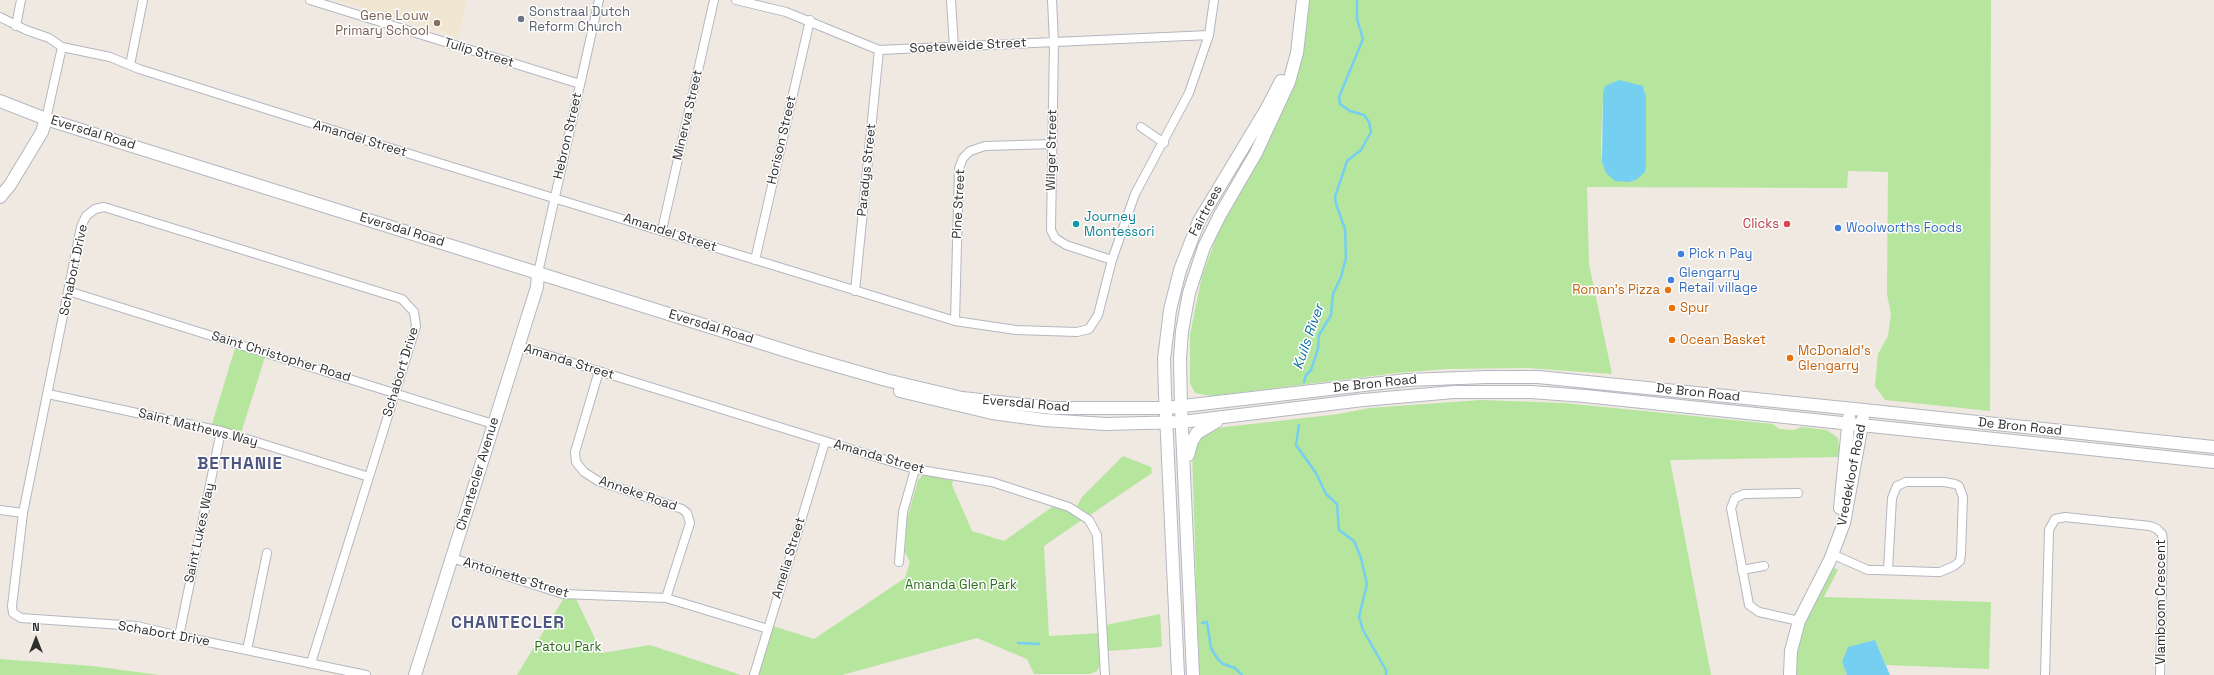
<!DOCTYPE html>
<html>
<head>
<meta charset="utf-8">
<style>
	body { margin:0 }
	#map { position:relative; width:2214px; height:675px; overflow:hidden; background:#efe9e1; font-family:"Space Grotesk",sans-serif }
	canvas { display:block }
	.north { position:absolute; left:16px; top:619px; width:40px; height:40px; -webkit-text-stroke:3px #fff; paint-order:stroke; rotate:0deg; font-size:11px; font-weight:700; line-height:16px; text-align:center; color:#2e2e2e }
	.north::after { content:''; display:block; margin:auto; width:14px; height:18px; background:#2e2e2e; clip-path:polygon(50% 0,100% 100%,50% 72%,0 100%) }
</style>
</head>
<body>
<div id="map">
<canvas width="2214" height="675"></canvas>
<div class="north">N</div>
</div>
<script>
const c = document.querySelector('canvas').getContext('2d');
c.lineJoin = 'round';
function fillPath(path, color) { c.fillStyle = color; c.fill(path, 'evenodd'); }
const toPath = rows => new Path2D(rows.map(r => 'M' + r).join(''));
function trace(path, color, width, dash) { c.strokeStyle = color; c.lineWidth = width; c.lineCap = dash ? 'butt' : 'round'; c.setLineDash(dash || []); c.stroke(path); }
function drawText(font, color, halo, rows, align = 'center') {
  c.font = font + ' "Space Grotesk",sans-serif'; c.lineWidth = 3; c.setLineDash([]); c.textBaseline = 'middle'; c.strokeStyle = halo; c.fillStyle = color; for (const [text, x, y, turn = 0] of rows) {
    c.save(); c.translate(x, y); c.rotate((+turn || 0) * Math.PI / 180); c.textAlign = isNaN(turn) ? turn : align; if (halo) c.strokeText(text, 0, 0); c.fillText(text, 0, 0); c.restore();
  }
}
fillPath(toPath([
	[336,0,467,0,458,37]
]), '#f0e6d1');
fillPath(toPath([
	[1309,0,1991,0,1990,411,1885,400,1875,386,1878,354,1888,336,1891,314,1887,294,1888,172,1848,171,1847,188,1587,187,1589,264,1612,374,1527,368,1446,369,1397,373,1211,396,1195,393,1190,383,1190,334,1202,276,1220,227,1248,178,1297,68],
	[1645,90,1646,163,1606,173,1602,162,1601,145,1603,94],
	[235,348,265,357,241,433,212,424],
	[1481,400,1564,403,1773,424,1779,429,1794,430,1802,427,1827,430,1838,438,1840,457,1670,460,1711,675,1199,675,1192,450,1202,436,1217,428,1339,414,1370,408],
	[1123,456,1151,467,1152,473,1090,515,1077,506,1082,497],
	[923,475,953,480,952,485,972,531,1004,541,1055,505,1065,509,1082,520,1044,546,1049,636,1099,633,1100,665,1097,671,1090,674,1034,674,1027,659,977,638,842,675,758,675,773,626,814,639,905,578,910,562,905,552,907,519,918,480],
	[1833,567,1838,570,1824,597,1991,602,1989,669,1886,665,1875,640,1842,662,1847,675,1796,675,1797,656,1804,626],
	[564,598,576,599,602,653,650,645,741,675,517,675],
	[1160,614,1162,647,1108,651,1106,625],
	[0,659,92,666,159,675,0,675]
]), '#b6e59e');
fillPath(toPath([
	[1619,80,1643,86,1646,97,1646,163,1645,172,1636,180,1628,182,1615,181,1606,173,1602,162,1603,94,1605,86],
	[1875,640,1890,675,1847,675,1842,662,1848,647]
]), '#75cff0');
trace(toPath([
	[1304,382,1306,375,1311,370,1318,349,1319,335,1331,315,1333,294,1341,277,1346,258,1345,229,1336,204,1335,197,1347,161,1361,150,1371,132,1369,122,1364,115,1350,111,1340,104,1339,97,1363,39,1357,19,1357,0],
	[1299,425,1296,445,1316,473,1326,494,1337,504,1339,530,1354,541,1361,558,1367,584,1359,617,1363,630,1386,670,1386,675],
	[1202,623,1207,622,1211,648,1217,658,1223,664,1235,668,1242,675],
	[1018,643,1039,644]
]), '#75cff0', 2.5);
const street = toPath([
	[310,0,580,84],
	[736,0,786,12,879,50,1209,35],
	[951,0,954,47],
	[1052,0,1054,42,1051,230,1055,238,1066,245,1112,260],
	[0,17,26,30,49,38,62,47,110,57,139,69,374,143,955,321,1016,330,1077,332,1089,329,1098,315,1112,260,1135,194,1189,93,1209,35,1214,0],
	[16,26,21,0],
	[130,65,143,0],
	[46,119,62,47],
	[1141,127,1164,143],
	[662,230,714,0],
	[755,260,810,20],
	[538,273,599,0],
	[68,291,493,424],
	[855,291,879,50],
	[955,321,959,168,963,158,970,151,985,146,1052,144],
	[518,346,915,469,992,482,1069,507,1089,520,1097,535,1105,675],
	[599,371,575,452,576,462,584,472,598,481,682,509,687,513,690,523,666,598],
	[48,394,221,431,369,477],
	[1798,493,1744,494,1735,498,1731,508,1749,605,1759,612,1799,621],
	[0,510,23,513],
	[1832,554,1868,570,1877,570,1935,572,1940,572,1954,566,1960,561,1961,554,1963,497,1959,486,1955,484,1944,482,1906,482,1897,486,1892,498,1888,570],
	[452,558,563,594,666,598,768,629],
	[899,562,903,512,915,469],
	[1742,570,1764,566],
	[179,636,221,431],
	[247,650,267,553],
	[311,663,416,326,414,312,402,299,104,207,95,209,86,216,81,227,23,513,12,606,13,613,21,618,137,626,179,636,366,675],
	[754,675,825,442],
	[2045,675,2049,530,2055,519,2065,517,2150,526,2157,529,2162,534,2163,541,2160,675]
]);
const secondary = toPath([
	[0,101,46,119,806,357,886,380,962,398,1053,408,1166,408,1407,380,1487,377,1538,377,1864,410,2214,447],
	[0,197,10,185,42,132,46,119],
	[900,391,992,413,1044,420,1106,424,1182,422,1363,400,1454,392,1531,392,1585,396,2214,462],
	[1188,455,1192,441,1197,433,1217,421],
	[1840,508,1849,417],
	[415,675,537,287,538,273],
	[1178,675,1165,393,1164,359,1170,310,1180,270,1199,221,1267,108,1281,81],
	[1193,675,1181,407,1180,358,1182,331,1189,293,1204,247,1220,215,1256,153,1289,82,1297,53,1303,0],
	[1790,675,1791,651,1799,621,1830,560,1844,523,1863,419]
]);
trace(street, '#b4b7c1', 10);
trace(secondary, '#b4b7c1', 14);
trace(street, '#fff', 8);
trace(secondary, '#fff', 12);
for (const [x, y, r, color] of [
	[521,19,4,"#6b7280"],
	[437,23,4,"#8d6e63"],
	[1076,224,4,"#0f9aa8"],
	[1787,224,4,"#e0444e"],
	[1838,228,4,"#3f7fe0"],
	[1681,254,4,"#3f7fe0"],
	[1671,280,4,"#3f7fe0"],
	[1668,290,4,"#e8710a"],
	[1672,308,4,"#e8710a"],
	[1672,340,4,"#e8710a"],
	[1790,358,4,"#e8710a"]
]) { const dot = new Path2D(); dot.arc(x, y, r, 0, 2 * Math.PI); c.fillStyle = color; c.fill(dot); trace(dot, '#fff', 1.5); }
drawText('13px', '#5b616d', '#fff', [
	["Sonstraal Dutch",529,12],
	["Reform Church",529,27]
], 'left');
drawText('13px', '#785e54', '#fff', [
	["Gene Louw",429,16],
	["Primary School",429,31]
], 'right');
drawText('13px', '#2e2e2e', '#fff', [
	["Soeteweide Street",968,46,-3],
	["Tulip Street",479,53,17],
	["Minerva Street",688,115,-77],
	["Eversdal Road",93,133,17],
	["Hebron Street",568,136,-77],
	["Amandel Street",360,139,17],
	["Horison Street",782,140,-77],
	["Wilger Street",1052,150,-89],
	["Paradys Street",867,170,-84],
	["Pine Street",959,204,-87],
	["Fairtrees",1206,211,-62],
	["Eversdal Road",402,230,17],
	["Amandel Street",670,233,18],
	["Schabort Drive",74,270,-78],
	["Eversdal Road",711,327,17],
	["Saint Christopher Road",281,357,17],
	["Amanda Street",569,362,17],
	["Schabort Drive",401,372,-73],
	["De Bron Road",1375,384,-6],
	["De Bron Road",1698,393,6],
	["Eversdal Road",1026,404,5],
	["De Bron Road",2020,427,6],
	["Saint Mathews Way",198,428,14],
	["Amanda Street",879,457,16],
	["Chantecler Avenue",478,474,-73],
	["Vredekloof Road",1852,475,-79],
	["Anneke Road",638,494,19],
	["Saint Lukes Way",200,533,-78],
	["Amelia Street",789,558,-73],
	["Antoinette Street",516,578,17],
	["Vlamboom Crescent",2161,602,-90],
	["Schabort Drive",164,634,10]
]);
drawText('13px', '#0d838f', '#fff', [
	["Journey",1084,217],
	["Montessori",1084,232]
], 'left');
drawText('13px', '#be3a42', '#fff', [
	["Clicks",1779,224]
], 'right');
drawText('13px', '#366cbe', '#fff', [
	["Woolworths Foods",1846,228],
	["Pick n Pay",1689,254],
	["Glengarry",1679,273],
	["Retail village",1679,288]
], 'left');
drawText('13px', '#c56008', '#fff', [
	["Roman's Pizza",1660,290,"right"],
	["Spur",1680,308],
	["Ocean Basket",1680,340],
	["McDonald's",1798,351],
	["Glengarry",1798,366]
], 'left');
drawText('13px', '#2c6e1b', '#fff', [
	["Amanda Glen Park",961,585],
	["Patou Park",568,647]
]);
drawText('italic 14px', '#0d6fa3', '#fff', [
	["Kuils River",1309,337,-71]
]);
c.letterSpacing = '1px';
drawText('bold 17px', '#4d5680', '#fff', [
	["BETHANIE",240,464],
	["CHANTECLER",508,623]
]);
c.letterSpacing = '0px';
</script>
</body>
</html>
